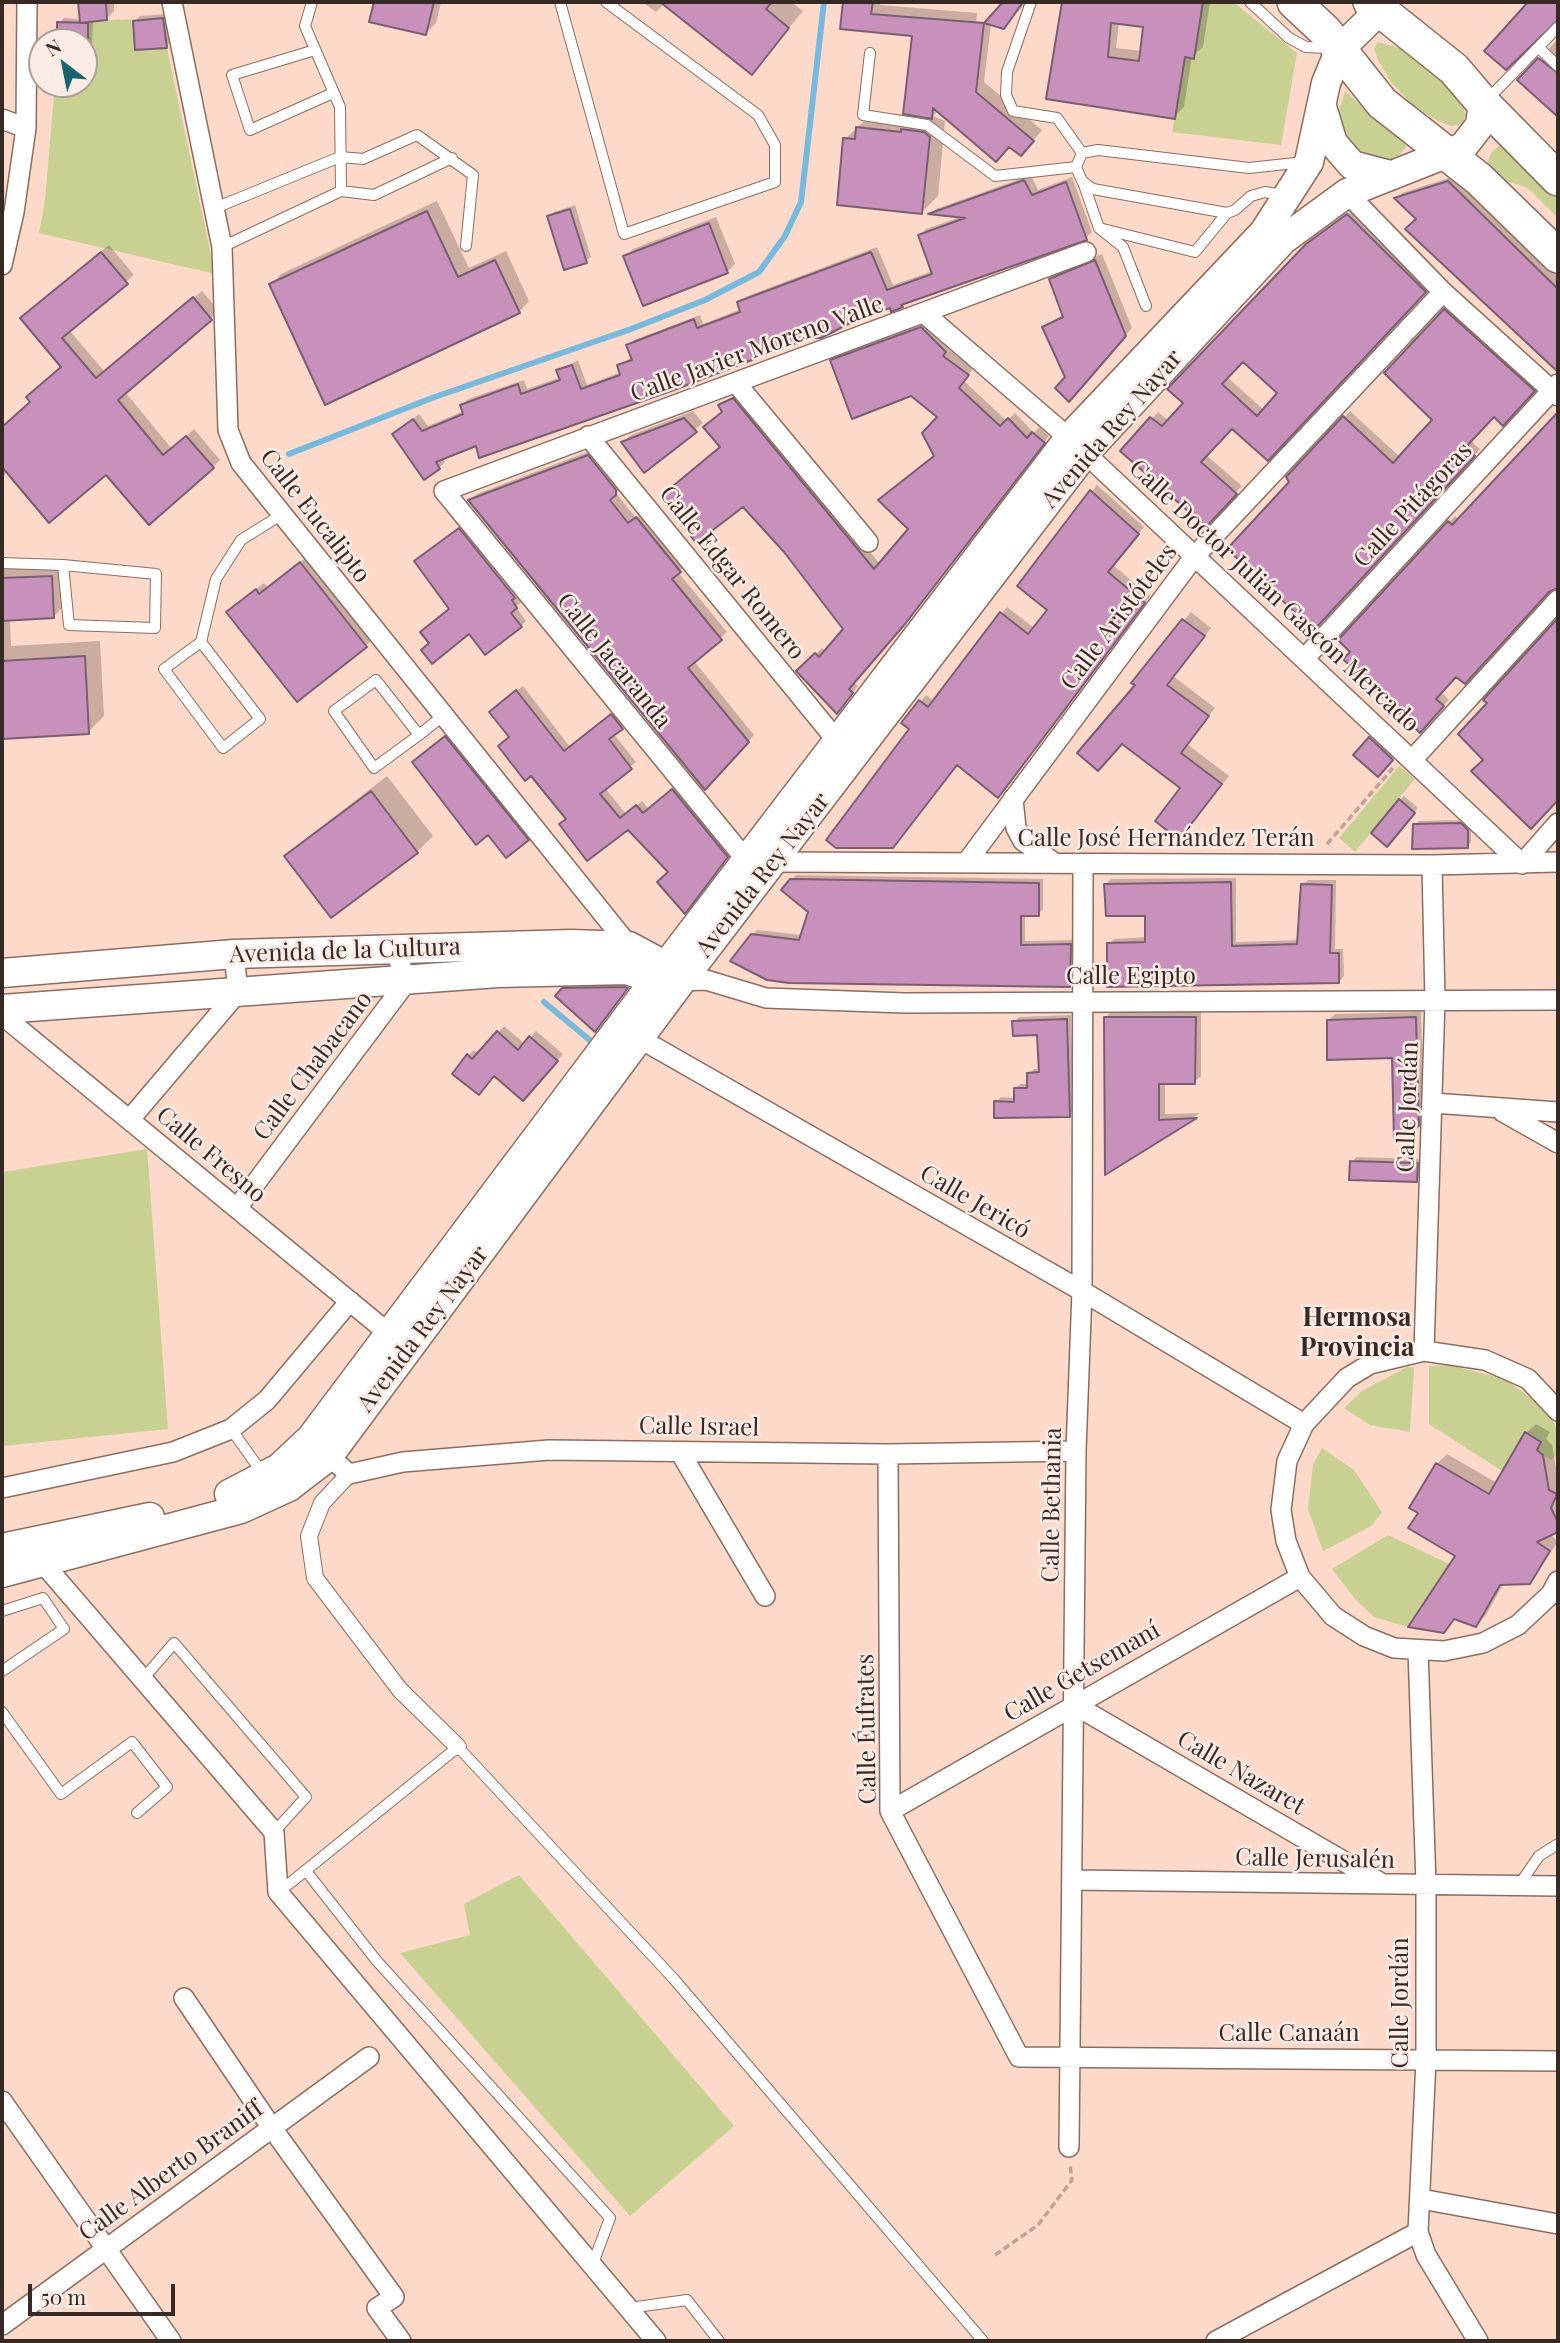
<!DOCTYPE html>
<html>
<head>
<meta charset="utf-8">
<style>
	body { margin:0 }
	#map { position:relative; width:1560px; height:2343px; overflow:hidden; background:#fdd9c9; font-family:"Playfair Display",serif }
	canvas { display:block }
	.frame { position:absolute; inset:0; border:4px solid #372a24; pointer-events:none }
	.north { position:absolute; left:28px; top:28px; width:70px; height:70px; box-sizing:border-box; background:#faebe5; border:2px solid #ac9e98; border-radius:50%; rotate:328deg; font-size:19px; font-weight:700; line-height:28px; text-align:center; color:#372a24 }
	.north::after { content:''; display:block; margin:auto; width:24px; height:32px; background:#17646d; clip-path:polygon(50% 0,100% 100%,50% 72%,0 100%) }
	.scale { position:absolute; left:28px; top:2284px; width:147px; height:32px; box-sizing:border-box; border:4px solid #372a24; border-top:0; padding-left:9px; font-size:21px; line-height:24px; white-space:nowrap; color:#372a24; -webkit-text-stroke:5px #faebe5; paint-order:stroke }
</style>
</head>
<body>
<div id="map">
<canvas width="1560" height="2343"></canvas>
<div class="frame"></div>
<div class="north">N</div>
<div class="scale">50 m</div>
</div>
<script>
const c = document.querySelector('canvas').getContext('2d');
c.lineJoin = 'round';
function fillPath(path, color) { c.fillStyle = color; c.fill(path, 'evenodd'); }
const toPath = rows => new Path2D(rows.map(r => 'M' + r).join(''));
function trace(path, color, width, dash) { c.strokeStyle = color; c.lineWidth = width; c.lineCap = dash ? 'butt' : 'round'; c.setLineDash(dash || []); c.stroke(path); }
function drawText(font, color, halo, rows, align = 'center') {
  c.font = font + ' "Playfair Display",serif'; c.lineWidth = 5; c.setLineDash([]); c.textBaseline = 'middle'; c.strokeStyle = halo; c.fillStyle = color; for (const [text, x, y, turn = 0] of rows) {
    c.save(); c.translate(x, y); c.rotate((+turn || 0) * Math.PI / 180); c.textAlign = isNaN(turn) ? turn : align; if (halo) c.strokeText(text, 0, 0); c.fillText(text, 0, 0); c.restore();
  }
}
fillPath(toPath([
	[1203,2,1233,2,1297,53,1281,145,1172,132,1185,57,1195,58],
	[165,18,167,48,215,274,39,233,45,200,55,84,84,84,84,42,57,42,57,22],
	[1378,42,1406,50,1447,83,1461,101,1466,115,1462,125,1450,126,1434,119,1412,104,1391,82,1378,60,1374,48],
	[1345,91,1407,146,1399,155,1388,161,1357,157,1342,133,1338,113],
	[1501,144,1558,196,1558,218,1528,188,1501,179,1490,170,1488,162,1491,153],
	[1399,766,1415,779,1355,852,1339,838],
	[147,1149,168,1429,2,1446,2,1172],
	[1449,1365,1504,1379,1541,1405,1554,1423,1558,1435,1558,1454,1551,1460,1543,1455,1537,1450,1541,1442,1525,1433,1502,1471,1429,1424,1429,1366],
	[1407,1367,1414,1367,1410,1432,1370,1425,1344,1408,1362,1391],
	[1322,1448,1354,1470,1382,1512,1371,1526,1323,1551,1308,1509,1313,1465],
	[1388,1535,1449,1564,1408,1627,1374,1617,1355,1599,1332,1569],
	[519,1875,734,2126,630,2216,400,1953,470,1935,464,1904]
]), '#c8d092');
fillPath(toPath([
	[80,2,114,2,114,11,107,18,93,20,92,47,87,51,84,51,84,42,59,42,59,23,64,18,81,19],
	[375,2,441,2,436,23,426,33,371,21],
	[642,2,791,2,803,11,752,72,665,3,656,12],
	[837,2,880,2,880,5,977,13,975,36,1005,2,1027,2,1003,27,991,24,984,82,1042,130,1030,145,1010,145,939,110,933,116,945,121,938,196,922,212,845,139,874,112,905,115,914,34],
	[1063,2,1210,2,1203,47,1192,56,1184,107,1174,117,1048,97],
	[1119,22,1144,25,1142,51,1116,48],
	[167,14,171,41,167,46,135,21,140,16],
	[1558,39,1558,115,1519,80],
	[1031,175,1038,190,1072,177,1092,232,1086,238,907,300,892,309,891,306,864,315,809,336,477,444,442,458,445,462,439,468,394,434,419,414,428,426,464,411,462,405,468,399,524,380,527,389,561,377,558,371,578,360,587,385,621,372,619,365,632,357,628,346,634,340,700,315,703,324,741,309,739,302,745,297,877,247,893,285,933,271,920,235,926,229,963,216,931,213,936,209],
	[1455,176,1558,277,1558,371,1408,229,1418,219,1397,198,1402,193],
	[437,201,469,268,506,251,529,301,519,312,271,285,281,274],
	[575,205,591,257,586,261,549,216,554,212],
	[1354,209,1431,285,1268,458,1232,427,1206,455,1242,486,1206,524,1122,451,1158,412,1169,421,1185,403,1170,389,1314,238],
	[1243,360,1279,393,1264,410,1227,377],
	[716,217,735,264,727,272,626,256,633,249],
	[109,245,134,275,69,330,105,372,202,291,219,311,125,392,172,449,194,429,220,460,213,467,107,473,8,471,3,476,2,428,32,402,63,367,30,310],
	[1102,254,1132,328,1076,392,1044,327,1064,314,1051,279,1058,272],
	[1451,304,1540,384,1503,423,1494,415,1470,440,1480,449,1314,628,1292,480,1289,477,1350,411,1400,457,1434,420,1387,372],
	[927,322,951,345,948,349,973,368,964,381,1007,421,1015,413,1034,433,1039,427,1049,436,911,615,853,682,858,686,842,706,798,671,822,648,826,652,845,629,722,447,724,412,720,405,739,393,880,564,910,529,880,499,935,455,940,416,911,394,832,361,838,355],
	[693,411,703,423,644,471,623,442,631,435],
	[1558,414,1558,587,1549,590,1456,675,1441,692,1449,700,1420,730,1341,640,1449,522,1455,516,1459,520],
	[595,449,624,485,616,493,636,518,643,512,687,564,678,572,727,632,694,661,754,735,712,781,470,500,477,494],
	[1097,485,1144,527,1113,565,1150,596,1004,789,904,722,926,695,934,701,1007,607,1034,628,1049,610,1019,586],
	[464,525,519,592,516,595,521,602,516,607,526,621,521,626,470,631,430,643,451,609,421,557],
	[308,556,373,638,366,646,236,605,264,583,268,587],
	[67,560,69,601,53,617,10,619,11,646,100,641,104,716,88,732,2,737,2,564],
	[1191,612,1211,628,1173,676,1215,708,1187,744,1229,776,1187,830,1182,788,1134,682],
	[1558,620,1558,798,1531,826,1485,760,1489,703,1486,700],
	[523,686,570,747,617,710,627,722,613,733,636,762,605,788,626,814,642,801,649,809,678,785,732,851,690,906,670,872,628,828,568,818,511,737,496,707],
	[453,730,535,832,527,839,489,832,421,755],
	[1375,734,1397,754,1378,775,1355,755],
	[387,776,433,836,417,852,287,857,303,841],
	[1404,796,1418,808,1391,840,1400,800],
	[1465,820,1471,825,1471,842,1467,846,1415,825,1419,821],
	[796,875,1043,879,1043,909,1038,914,1025,914,1025,941,1075,940,1074,981,1070,985,752,935,757,930,802,935,810,911,791,880],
	[1236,878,1236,942,1299,940,1303,885,1308,880,1336,880,1335,949,1343,949,1344,976,1339,982,1109,944,1114,939,1147,937,1147,914,1106,884,1111,879],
	[571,981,633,981,595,1029,557,996],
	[1112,1011,1201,1011,1201,1076,1194,1082,1165,1082,1165,1114,1200,1113,1107,1172,1106,1017],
	[1421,1012,1424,1118,1418,1125,1394,1056,1329,1020,1335,1014],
	[1071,1015,1074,1111,1069,1116,996,1102,1001,1097,1016,1098,1015,1089,1020,1084,1029,1084,1029,1074,1034,1069,1040,1069,1039,1033,1014,1022,1019,1017],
	[504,1026,525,1044,536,1031,563,1054,529,1093,495,1074,485,1087,468,1056,474,1050,479,1053],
	[1356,1157,1422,1159,1421,1176,1416,1181,1352,1162],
	[1536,1424,1550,1432,1546,1439,1552,1445,1558,1479,1558,1530,1550,1534,1558,1542,1529,1582,1504,1583,1486,1615,1476,1625,1456,1618,1443,1631,1457,1555,1420,1512,1437,1464,1447,1454,1497,1483,1526,1433]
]), '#0003');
trace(toPath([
	[289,454,432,398,631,329,705,300,759,272,785,236,801,202,824,2],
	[544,1002,592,1042]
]), '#75badf', 6);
const building = toPath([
	[78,2,106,2,107,20,80,23,78,2],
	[374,2,434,2,426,35,369,22,374,2],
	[660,2,772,2,766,9,789,28,752,75,660,2],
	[843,2,873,2,871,14,984,23,976,92,1034,141,1021,156,1009,147,996,162,933,108,932,119,903,114,912,36,840,29,843,2],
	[1003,2,1023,2,1004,29,984,23,1003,2],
	[1062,2,1203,2,1194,59,1185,57,1175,119,1046,99,1062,2],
	[1111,23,1143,27,1139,61,1108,57,1111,23],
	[1528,2,1558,2,1558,20,1506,70,1484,51,1528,2],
	[163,18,167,48,135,50,133,21,163,18],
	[57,22,88,23,88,42,57,42,57,22],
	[1538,58,1558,73,1558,117,1517,80,1538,58],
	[856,127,901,132,901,129,924,132,930,137,922,214,837,205,843,138,855,139,856,127],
	[1024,180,1032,195,1066,182,1087,240,901,305,903,307,891,312,890,308,864,316,821,338,809,338,674,390,479,458,476,446,436,462,440,469,424,480,392,434,413,419,422,431,463,414,460,405,518,384,521,394,560,380,556,370,572,365,581,389,620,375,617,365,632,360,626,345,694,319,697,328,740,312,737,302,871,252,887,290,932,274,918,235,965,218,928,214,1024,180],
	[1448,181,1558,289,1558,372,1405,229,1416,219,1394,198,1448,181],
	[570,209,587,263,564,270,547,216,570,209],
	[427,211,458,277,495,260,520,313,325,405,269,284,427,211],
	[1347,214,1426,292,1268,461,1232,429,1201,462,1237,494,1206,527,1120,451,1150,417,1162,426,1183,403,1167,389,1306,244,1347,214],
	[1243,362,1277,393,1257,416,1222,384,1243,362],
	[709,223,728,273,643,306,623,256,709,223],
	[101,252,128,284,62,338,96,378,193,297,212,320,118,400,163,455,186,436,214,468,149,525,106,475,49,523,2,467,2,427,30,402,26,397,61,367,20,318,101,252],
	[1095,260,1126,336,1069,402,1055,388,1065,377,1042,327,1063,317,1049,279,1095,260],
	[1444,309,1535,391,1503,426,1494,417,1465,448,1475,456,1314,630,1227,549,1289,482,1286,477,1343,416,1393,463,1417,436,1432,420,1384,373,1444,309],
	[921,327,946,352,943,356,969,375,959,388,1000,426,1008,418,1027,438,1032,432,1045,443,905,624,849,689,853,693,837,714,796,671,815,653,819,657,843,629,784,552,743,507,696,543,661,496,720,447,703,427,722,412,718,405,733,398,874,569,908,529,878,500,934,456,922,433,937,417,911,396,852,419,830,360,921,327],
	[1558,412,1558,588,1549,592,1465,684,1456,677,1436,699,1444,706,1420,733,1343,659,1350,652,1338,640,1448,521,1452,525,1558,412],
	[684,418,697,432,644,473,621,442,684,418],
	[588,455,616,490,616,495,610,500,628,523,636,517,681,572,672,579,722,640,688,668,749,742,705,790,468,500,588,455],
	[1090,490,1139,534,1108,572,1145,603,998,798,957,765,893,848,836,848,826,840,909,729,901,723,919,700,928,707,1000,612,1028,634,1047,610,1017,586,1090,490],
	[459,528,515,598,512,600,517,608,511,613,522,627,485,655,469,634,432,664,421,650,429,643,420,632,449,609,414,561,459,528],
	[300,562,367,647,297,702,226,612,256,589,259,594,300,562],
	[52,576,54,618,2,621,2,578,52,576],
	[1558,618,1558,800,1531,829,1471,771,1483,760,1458,734,1487,703,1483,700,1558,618],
	[1182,619,1205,636,1167,685,1209,716,1181,753,1222,784,1179,840,1155,821,1180,788,1122,744,1098,771,1077,753,1135,685,1131,683,1182,619],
	[85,656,89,734,2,739,2,661,85,656],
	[516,690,564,751,611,714,623,729,609,739,632,769,600,794,620,818,636,805,643,813,672,789,728,857,685,914,657,882,668,872,628,830,587,861,559,824,566,819,531,776,525,781,498,746,509,737,489,712,516,690],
	[445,736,529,840,506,858,488,835,476,845,412,762,445,736],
	[1369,737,1393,760,1378,777,1353,755,1369,737],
	[371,791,418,853,331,918,284,856,371,791],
	[1399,799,1415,813,1387,847,1371,833,1399,799],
	[1461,823,1468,830,1468,848,1412,849,1413,824,1461,823],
	[790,879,1039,883,1039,916,1021,916,1021,945,1071,944,1070,987,789,983,767,980,730,961,751,934,799,940,808,912,781,890,790,879],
	[1231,882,1232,946,1297,944,1301,884,1332,885,1330,953,1339,953,1339,983,1107,987,1107,943,1145,942,1145,916,1106,916,1104,884,1231,882],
	[624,987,628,988,595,1032,555,996,562,988,624,987],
	[1104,1017,1196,1017,1195,1084,1159,1084,1159,1120,1197,1118,1105,1175,1104,1017],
	[1416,1017,1419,1126,1394,1140,1392,1058,1327,1060,1327,1020,1416,1017],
	[1067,1019,1070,1117,994,1118,994,1101,1014,1102,1014,1088,1027,1088,1027,1073,1039,1072,1037,1035,1013,1036,1012,1021,1067,1019],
	[497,1031,518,1050,529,1036,558,1061,523,1101,494,1076,479,1095,452,1074,467,1054,472,1059,497,1031],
	[1350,1161,1418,1163,1417,1182,1349,1180,1350,1161],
	[1525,1432,1541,1442,1537,1450,1543,1455,1549,1490,1557,1494,1551,1508,1558,1522,1558,1532,1537,1542,1550,1551,1530,1584,1500,1585,1476,1627,1454,1619,1444,1633,1408,1627,1455,1556,1408,1528,1418,1513,1409,1508,1436,1463,1489,1494,1525,1432]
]);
fillPath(building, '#c891bc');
trace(building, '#795e73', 2);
const service = toPath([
	[312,2,305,26,340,107,341,191],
	[560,2,624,234,775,182,775,145,758,115,606,2],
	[1031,2,1007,72,1006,95,1013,111,1057,118,1082,153],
	[1250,2,1289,38,1306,47,1327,48],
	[1539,48,1558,66],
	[315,50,232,75,250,130,333,93],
	[870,53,863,115,927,125,995,176,1076,167],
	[1488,99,1558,27],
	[1083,182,1099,228,1123,247,1146,306],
	[1282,195,1265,192,1251,196,1235,210,1227,213,1093,189,1082,181,1076,167,1082,153,1098,150,1249,168,1305,162],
	[215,208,340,157,363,159,417,135,473,175,466,246],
	[1099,228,1195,252,1227,213],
	[222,247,341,191,374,195,452,158],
	[2,563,63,565,156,574,155,628,69,625,63,565],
	[201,642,260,719,223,748,164,669,201,642,216,579,241,540,281,515],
	[419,735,376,680,334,711,374,768,419,735,444,715],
	[231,1429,263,1474],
	[2,1611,43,1598,64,1629,2,1671],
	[143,1679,174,1643,306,1797,274,1832],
	[2,1712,61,1794,132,1742,167,1787,137,1813],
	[306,1871,376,1960,610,2218,592,2266],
	[1519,1885,1539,1856,1558,1844],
	[279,1892,458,1747,673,1978,983,2341],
	[629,2308,687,2300,719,2341]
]);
const pedestrian = toPath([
	[349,1474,322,1503,309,1536,315,1578,400,1690,458,1747]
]);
const minor = toPath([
	[172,2,222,247,228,430,241,463,629,946,628,951],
	[2,119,26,128],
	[1347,193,1443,292,1558,396],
	[2,265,14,212,26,128,27,2],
	[925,314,1069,438,1522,864,1558,823],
	[736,383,868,542],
	[588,436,838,742],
	[1304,659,1558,384],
	[1413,759,1558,600],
	[1013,799,1016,828,1023,841,1052,861],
	[747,861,444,491,1086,252],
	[774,862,1432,865,1558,862],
	[966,863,1194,557,1443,292],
	[681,981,706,980,766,998,904,1003,1558,1000],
	[2,1015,398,1341],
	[630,1033,1082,1291,1304,1424],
	[1433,1103,1558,1112],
	[1503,1112,1558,1143],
	[130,1119,238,992,234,954],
	[237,1208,407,981,394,949],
	[1424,1351,1435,1000,1432,865],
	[1558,1411,1528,1379,1485,1360,1424,1351,1370,1364,1347,1378,1304,1424,1287,1461,1281,1510,1286,1541,1300,1577,1333,1616,1364,1636,1394,1648,1444,1651,1483,1643,1518,1625,1551,1594,1558,1581],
	[322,1450,349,1474,403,1462,549,1450,888,1454,1076,1451],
	[680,1452,765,1596],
	[888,1454,890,1811,1019,2057,1558,2061],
	[2,1488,173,1452,231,1429,267,1400,350,1301],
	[36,1555,274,1832,278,1892,656,2341],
	[1418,1650,1426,1884,1426,2060,1418,2232,1426,2255,1478,2341],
	[1073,1704,1381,1883],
	[890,1811,1300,1577],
	[1072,1880,1558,1886],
	[184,1998,272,2128,394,2297,377,2308,401,2341],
	[2,2101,171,2341],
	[1069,2147,1076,1451,1082,1291,1083,864],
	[1421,2199,1558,2224],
	[2,2325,369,2057],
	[1216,2341,1418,2232]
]);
const secondary = toPath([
	[1322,107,1333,143,1352,165,1390,175],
	[2,973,234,954,571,944,629,946,666,966,683,967],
	[2,1009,498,973,627,970,655,980,671,981],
	[229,1494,279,1468,311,1438,655,980,1069,438,1264,232,1309,162,1326,83,1340,49,1380,10],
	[2,1548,150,1517],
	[2,1573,241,1509,289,1487,328,1457,692,967,1085,453,1283,240,1347,193,1463,147,1480,125,1483,103]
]);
const trunk = toPath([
	[1294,2,1325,31,1382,103,1479,179,1558,256],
	[1370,2,1454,69,1483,103,1558,179]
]);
trace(service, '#8c6c5e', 12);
trace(pedestrian, '#8c6c5e', 18);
trace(minor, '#8c6c5e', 22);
trace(secondary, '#8c6c5e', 31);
trace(trunk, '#8c6c5e', 36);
trace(toPath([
	[1327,844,1393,768],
	[995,2255,1038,2225,1072,2180,1070,2164]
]), '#c0a396', 3.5, [7, 3.5]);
trace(service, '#fff', 10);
trace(pedestrian, '#fff', 16);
trace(minor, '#fff', 19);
trace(secondary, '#fff', 28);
trace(trunk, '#fff', 33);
drawText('24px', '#372a24', '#faebe5', [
	["Calle Javier Moreno Valle",757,349,-20],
	["Avenida Rey Nayar",1112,429,-49],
	["Calle Pitágoras",1413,505,-47],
	["Calle Eucalipto",315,516,52],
	["Calle Edgar Romero",732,573,51],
	["Calle Doctor Julián Gascón Mercado",1274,596,43],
	["Calle Aristóteles",1119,617,-53],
	["Calle Jacaranda",614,661,51],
	["Calle José Hernández Terán",1166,839],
	["Avenida Rey Nayar",763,875,-52],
	["Avenida de la Cultura",345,951,-2],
	["Calle Egipto",1131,977],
	["Calle Chabacano",313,1066,-53],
	["Calle Jordán",1408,1107,-88],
	["Calle Fresno",211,1155,40],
	["Calle Jericó",975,1202,30],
	["Avenida Rey Nayar",423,1329,-53],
	["Calle Israel",699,1427,1],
	["Calle Bethania",1052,1505,-89],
	["Calle Getsemaní",1082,1672,-30],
	["Calle Éufrates",867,1729,-91],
	["Calle Nazaret",1241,1773,30],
	["Calle Jerusalén",1315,1859,1],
	["Calle Jordán",1401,2003,-90],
	["Calle Canaán",1289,2034],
	["Calle Alberto Braniff",171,2171,-36]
]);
drawText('bold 26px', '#372a24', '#faebe5', [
	["Hermosa",1357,1318],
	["Provincia",1357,1348]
]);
</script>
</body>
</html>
